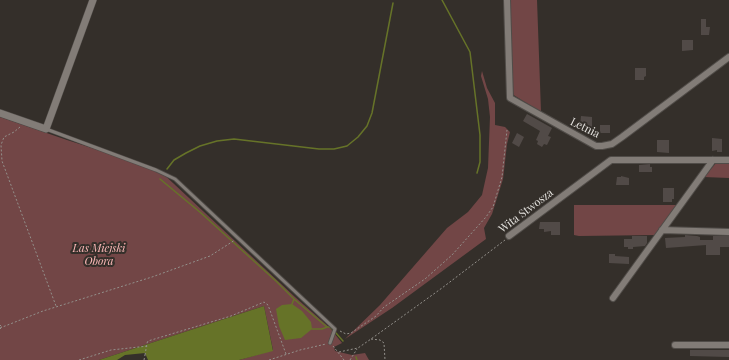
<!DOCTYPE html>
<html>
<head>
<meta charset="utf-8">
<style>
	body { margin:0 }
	canvas { display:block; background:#342f2a }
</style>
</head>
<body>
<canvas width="729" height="360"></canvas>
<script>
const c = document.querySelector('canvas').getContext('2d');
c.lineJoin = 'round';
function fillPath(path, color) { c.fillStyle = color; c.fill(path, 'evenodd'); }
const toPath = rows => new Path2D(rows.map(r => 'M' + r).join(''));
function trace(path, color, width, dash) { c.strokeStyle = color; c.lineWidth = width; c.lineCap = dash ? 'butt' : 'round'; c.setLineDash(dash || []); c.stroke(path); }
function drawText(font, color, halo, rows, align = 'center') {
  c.font = font + ' "Playfair Display",serif'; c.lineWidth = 4; c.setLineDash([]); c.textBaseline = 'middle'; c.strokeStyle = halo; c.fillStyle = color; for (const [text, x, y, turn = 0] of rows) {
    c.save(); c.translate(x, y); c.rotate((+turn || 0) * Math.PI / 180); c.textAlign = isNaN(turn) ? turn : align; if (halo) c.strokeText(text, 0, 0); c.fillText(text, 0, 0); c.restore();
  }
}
fillPath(toPath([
	[510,0,537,0,541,112,512,94],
	[482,71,487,88,495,103,495,125,505,127,510,132,507,144,503,179,492,214,484,228,486,239,392,308,345,339,380,305,447,228,468,212,482,195,488,168,490,117,488,99,481,76],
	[0,117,67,140,158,169,295,297,330,328,342,343,334,347,335,351,352,355,365,353,369,360,239,360,273,350,264,306,99,360,0,360],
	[729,161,729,178,704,177,717,162],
	[574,205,677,205,656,235,579,236,574,235]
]), '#724646');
fillPath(toPath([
	[292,304,302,311,311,322,312,329,301,338,285,340,279,326,276,309,282,305],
	[264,306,273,351,239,360,148,360,145,353,125,355,117,360,99,360]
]), '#667328');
trace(toPath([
	[442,0,470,52,480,135,480,162,477,173],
	[167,169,174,160,186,153,200,146,217,141,234,139,319,149,334,149,347,146,358,137,367,126,372,113,393,3],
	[160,179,201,213,277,282,294,299,292,304],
	[294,299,327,327,330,327,332,329],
	[312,329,322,329,327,327],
	[336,333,343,341],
	[356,357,357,360]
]), '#667328', 1.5);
fillPath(toPath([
	[701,19,706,19,706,27,710,27,709,35,701,35],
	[682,40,693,40,693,50,682,51],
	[635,68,646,68,646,76,644,77,644,80,635,80],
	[527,114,552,128,548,136,551,137,547,145,544,144,542,147,537,144,538,141,536,140,540,131,523,121],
	[581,116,592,117,592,128,580,127],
	[600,125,610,125,610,133,600,133],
	[517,133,524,137,519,147,512,143],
	[712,138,722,139,722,152,717,152,717,150,712,151],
	[657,140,669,140,669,153,657,152],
	[650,164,650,167,652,167,652,172,639,172,639,165],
	[621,176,629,178,629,185,616,185,617,177,621,177],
	[663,188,674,188,674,199,672,199,672,202,663,202],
	[540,222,560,222,560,235,551,235,551,231,544,232,544,229,539,229],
	[685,235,697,236,700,237,700,240,713,240,713,236,729,236,729,247,720,247,720,255,706,255,706,245,666,248,665,238,685,237],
	[632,236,647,236,647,243,645,246,633,247,633,249,628,249,628,247,624,247,624,239,632,239],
	[609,254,615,254,615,256,629,257,629,264,609,263],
	[690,350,729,350,729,357,690,356]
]), '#514a47');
const service = toPath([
	[46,129,156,170,175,179,335,329,330,343]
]);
const minor = toPath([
	[507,0,510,98,596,146,602,146,612,144,622,137,729,57],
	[662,230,729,232],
	[509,236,611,160,729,160],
	[613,298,713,160],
	[675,345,729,345]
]);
const tertiary = toPath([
	[0,113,46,129,93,0]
]);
trace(service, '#504c48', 4.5);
trace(minor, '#504c48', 8);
trace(tertiary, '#504c48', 8);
trace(toPath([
	[20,127,14,132,4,137,1,145,2,161,56,306],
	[0,325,2,327,0,329],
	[0,328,43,311,152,277,210,256,235,240],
	[340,331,346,334,351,333,376,316,384,307,425,279,452,255,486,217,493,207,502,177,507,130],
	[371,339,380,340,384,343,385,360],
	[147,343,148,341,231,316,264,302,268,305,286,354],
	[333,346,344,360],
	[339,352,358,348,371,339,442,288,505,240],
	[79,360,111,350,148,346],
	[144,360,145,355],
	[269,360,300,350,326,344],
	[350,360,357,349]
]), '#93908b', 1, [2, 2]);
trace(service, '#827c77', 3);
trace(minor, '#827c77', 6);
trace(tertiary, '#827c77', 7);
trace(toPath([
	[145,355,147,343]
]), '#93908b', 1, [2, 2]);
drawText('11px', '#e6e4e0', '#342f2a', [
	["Letnia",585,128,26],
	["Wita Stwosza",526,211,-37]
]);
drawText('italic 11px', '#febab9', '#342f2a', [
	["Las Miejski",99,249],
	["Obora",99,262]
]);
</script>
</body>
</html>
